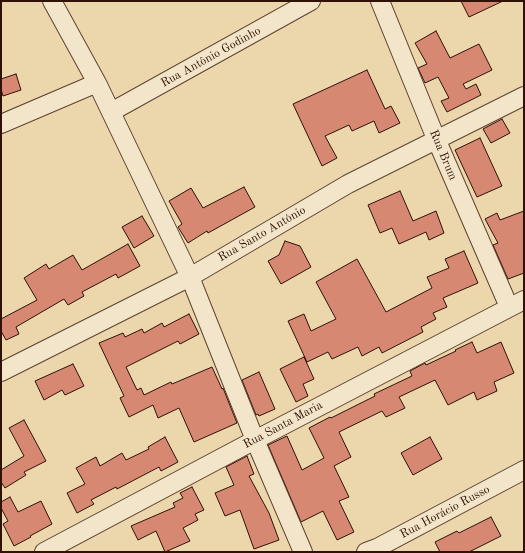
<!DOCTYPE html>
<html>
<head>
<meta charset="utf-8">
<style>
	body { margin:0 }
	#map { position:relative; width:525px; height:553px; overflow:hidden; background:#ecd7ad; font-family:"Old Standard TT",serif }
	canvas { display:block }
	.frame { position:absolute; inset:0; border:2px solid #2f1106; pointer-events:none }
</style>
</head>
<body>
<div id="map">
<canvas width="525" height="553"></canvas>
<div class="frame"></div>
</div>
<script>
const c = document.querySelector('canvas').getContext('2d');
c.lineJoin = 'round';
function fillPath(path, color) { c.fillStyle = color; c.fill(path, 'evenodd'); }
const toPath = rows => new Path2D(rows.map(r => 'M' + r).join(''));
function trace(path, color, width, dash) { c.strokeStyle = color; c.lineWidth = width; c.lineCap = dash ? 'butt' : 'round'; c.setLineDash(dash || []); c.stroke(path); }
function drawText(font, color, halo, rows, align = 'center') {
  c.font = font + ' "Old Standard TT",serif'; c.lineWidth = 3; c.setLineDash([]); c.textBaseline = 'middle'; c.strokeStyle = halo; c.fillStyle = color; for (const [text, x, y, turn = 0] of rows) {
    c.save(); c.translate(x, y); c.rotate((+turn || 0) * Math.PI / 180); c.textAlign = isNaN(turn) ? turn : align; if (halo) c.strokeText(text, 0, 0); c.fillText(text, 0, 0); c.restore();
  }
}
const building = toPath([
	[461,1,503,1,469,17,461,1],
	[436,31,450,58,479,44,492,70,463,84,466,89,476,84,481,95,447,112,441,101,449,98,438,77,425,83,418,68,427,64,415,43,436,31],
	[367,70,385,109,391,106,400,123,379,133,374,121,352,131,349,125,325,136,337,158,322,166,293,104,367,70],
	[16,74,21,90,3,96,1,89,1,79,16,74],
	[502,119,510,133,491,143,483,129,502,119],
	[480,138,502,186,477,197,455,150,480,138],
	[244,187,255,207,208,233,207,231,188,243,178,227,182,224,169,201,191,188,203,208,244,187],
	[400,191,413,221,436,211,444,233,429,240,426,232,399,244,392,228,380,233,368,205,400,191],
	[524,211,524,273,508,279,493,245,498,243,485,219,497,213,500,220,524,211],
	[142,216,154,236,134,248,122,227,142,216],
	[285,241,300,246,311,267,281,284,268,261,279,255,285,241],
	[128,244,140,266,118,278,116,274,82,292,84,296,68,305,64,299,16,327,19,334,6,340,1,331,1,319,37,300,24,278,46,264,49,269,73,255,82,270,128,244],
	[464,251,478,283,443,298,447,307,433,313,436,319,421,327,423,332,382,353,379,347,362,356,358,347,332,359,328,352,307,362,288,321,304,314,311,331,336,319,316,282,357,259,386,312,432,288,427,277,449,268,445,259,464,251],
	[189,314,199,334,180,344,178,341,126,367,137,390,141,388,144,395,171,382,172,384,212,367,222,389,223,388,237,423,194,442,179,408,158,418,153,405,129,417,120,398,124,396,99,343,123,333,125,337,142,329,144,333,162,323,164,327,189,314],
	[472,342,477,353,501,342,514,373,494,382,497,391,477,400,474,392,448,405,435,380,399,397,405,408,386,417,382,411,339,432,351,457,334,466,349,497,339,501,354,532,337,540,323,511,301,522,268,445,287,436,302,470,324,458,309,428,330,417,331,418,375,396,374,394,412,376,410,371,425,363,426,365,456,351,455,350,472,342],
	[304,357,314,379,303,384,308,396,296,402,280,369,304,357],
	[73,364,84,386,65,395,62,390,44,400,35,381,73,364],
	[259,372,275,409,259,416,258,414,256,415,242,380,259,372],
	[24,420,46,461,24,472,26,475,5,488,1,482,1,470,24,456,9,428,24,420],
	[165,437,178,462,161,471,159,467,117,489,116,487,91,500,94,504,77,513,67,493,85,484,76,468,96,457,100,466,122,453,126,460,149,449,148,447,165,437],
	[430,437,442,459,413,475,401,453,430,437],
	[247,456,254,474,249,476,269,513,279,540,254,549,240,510,225,516,215,493,234,485,226,467,247,456],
	[192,487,204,510,195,514,198,520,183,528,190,541,165,552,156,531,138,540,131,526,175,507,173,503,183,498,180,493,192,487],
	[10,497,18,512,41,501,52,524,30,536,31,537,14,546,3,524,8,521,1,508,1,502,10,497],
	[491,517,501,536,469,552,440,552,435,542,457,531,459,533,491,517]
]);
fillPath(building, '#d68873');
trace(building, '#2f1106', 1);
const street = toPath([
	[52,1,97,83,190,277,255,440,303,552],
	[380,1,437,141,509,307],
	[111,112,311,1],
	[1,124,97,83],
	[1,372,190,277,348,184,524,96],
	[44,552,255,440,524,300],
	[366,552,377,548,524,470]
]);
trace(street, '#5e4230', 20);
trace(street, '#f3e5ca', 18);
drawText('12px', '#2f1106', '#f3e5ca', [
	["Rua Antônio Godinho",211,57,-29],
	["Rua Brum",443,155,67],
	["Rua Santo Antônio",262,234,-30],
	["Rua Santa Maria",283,425,-28],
	["Rua Horácio Russo",445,512,-28]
]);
</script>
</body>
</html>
